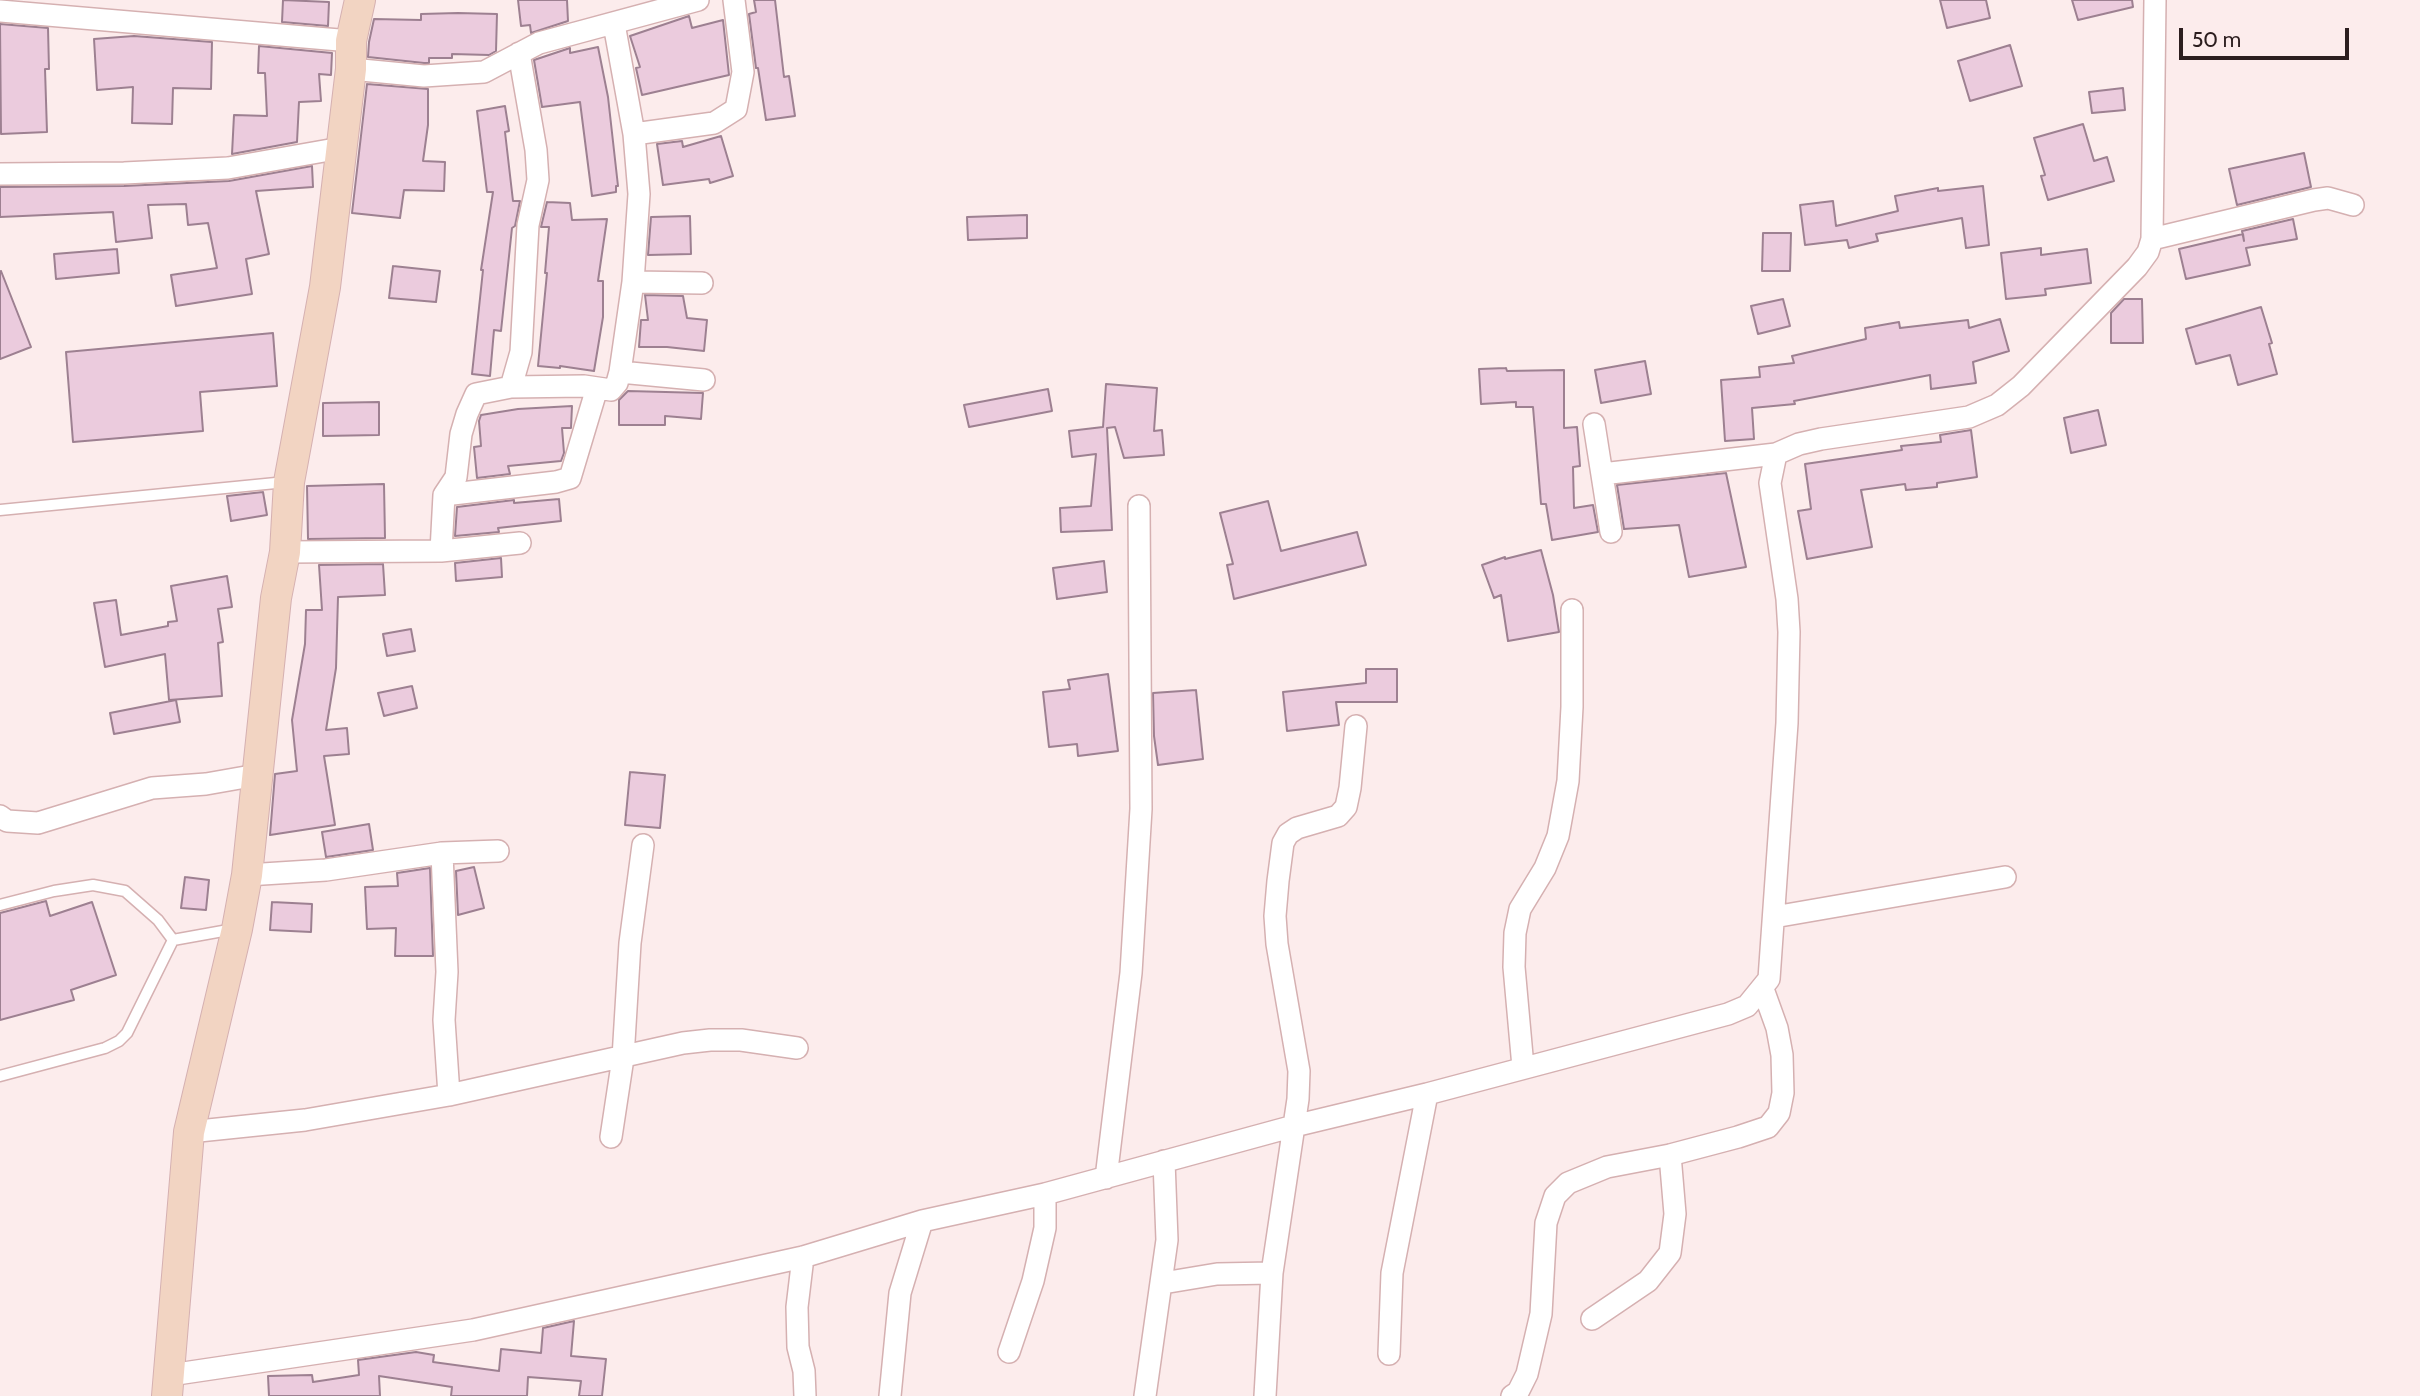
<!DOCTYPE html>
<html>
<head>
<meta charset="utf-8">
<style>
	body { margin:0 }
	#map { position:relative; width:2420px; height:1396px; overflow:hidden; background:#fcecec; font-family:Cabin,sans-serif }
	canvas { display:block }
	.scale { position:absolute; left:2179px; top:28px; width:170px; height:32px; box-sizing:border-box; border:4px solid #2c1e1f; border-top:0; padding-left:9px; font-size:21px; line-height:24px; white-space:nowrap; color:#2c1e1f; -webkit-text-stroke:5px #fcecec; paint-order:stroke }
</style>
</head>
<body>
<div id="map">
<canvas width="2420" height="1396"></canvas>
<div class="scale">50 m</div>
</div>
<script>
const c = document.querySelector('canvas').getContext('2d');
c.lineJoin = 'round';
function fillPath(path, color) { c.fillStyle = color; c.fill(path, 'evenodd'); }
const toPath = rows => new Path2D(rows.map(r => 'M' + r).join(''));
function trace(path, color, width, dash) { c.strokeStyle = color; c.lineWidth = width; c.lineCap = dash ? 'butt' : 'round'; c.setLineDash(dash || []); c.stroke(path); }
const building = toPath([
	[283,0,329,2,328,26,282,22,283,0],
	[518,0,567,0,568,21,531,33,530,25,521,26,518,0],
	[754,0,775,0,784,77,789,76,795,116,766,120,758,68,756,68,749,14,756,12,754,0],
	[1940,0,1986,0,1990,18,1947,28,1940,0],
	[2072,0,2132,0,2133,7,2078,20,2072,0],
	[458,13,497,14,496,51,489,55,452,54,452,58,429,58,429,63,424,63,368,57,369,42,374,19,421,20,421,14,458,13],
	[689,16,692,28,723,20,729,75,642,95,636,68,640,67,630,36,689,16],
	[0,24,48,28,49,69,45,69,47,132,1,134,0,24],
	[134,36,212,42,211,89,173,88,172,124,132,123,133,87,97,90,94,39,134,36],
	[2010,45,2022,86,1970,101,1958,61,2010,45],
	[259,46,332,53,331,75,319,74,321,101,299,102,297,142,232,154,234,115,267,116,265,73,258,73,259,46],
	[598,47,608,97,618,186,616,186,616,192,592,196,580,102,542,107,534,60,570,48,570,53,598,47],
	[367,84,428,89,428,125,423,161,445,162,444,191,404,190,400,218,352,213,367,84],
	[2123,88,2125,110,2092,113,2089,92,2123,88],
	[505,106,509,131,505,132,513,201,520,201,515,226,512,228,501,331,494,330,490,376,472,374,483,270,481,270,493,192,487,192,477,111,505,106],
	[2083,124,2094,161,2107,157,2114,181,2048,200,2041,176,2045,175,2034,138,2083,124],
	[721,136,733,176,710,183,709,179,663,185,657,144,682,141,683,147,721,136],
	[2304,153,2311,187,2237,205,2229,169,2304,153],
	[312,166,313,187,256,191,269,254,246,259,252,294,176,306,171,275,217,268,208,223,188,225,186,204,148,205,152,238,116,242,113,212,0,217,0,187,124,186,229,181,312,166],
	[1983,186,1989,245,1966,248,1962,218,1876,234,1878,241,1849,248,1847,240,1805,245,1800,205,1833,201,1836,226,1898,211,1895,196,1938,188,1938,191,1983,186],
	[547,202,570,203,572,220,607,219,598,281,603,281,603,317,594,371,560,366,560,368,538,366,547,273,545,273,549,227,541,227,547,202],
	[1027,215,1027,238,968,240,967,217,1027,215],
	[690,216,691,254,648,255,651,217,690,216],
	[2293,219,2297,239,2246,248,2250,265,2186,279,2179,249,2243,234,2244,241,2242,231,2293,219],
	[1763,233,1791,233,1790,271,1762,271,1763,233],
	[2041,248,2041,255,2087,249,2091,283,2045,289,2046,295,2006,299,2001,253,2041,248],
	[117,249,119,273,56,279,54,254,117,249],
	[393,266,440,271,436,302,389,298,393,266],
	[1,271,31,347,0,359,0,272,1,271],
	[645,295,683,296,687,318,707,320,704,351,667,347,639,347,641,320,648,320,645,295],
	[1783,299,1790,326,1758,334,1751,306,1783,299],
	[2124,299,2142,299,2143,343,2111,343,2111,313,2124,299],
	[2261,307,2272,343,2269,344,2277,374,2238,385,2230,355,2196,364,2186,329,2261,307],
	[2000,319,2009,351,1973,362,1976,383,1931,389,1930,375,1794,401,1795,404,1752,408,1754,439,1725,441,1721,380,1760,377,1759,367,1794,363,1792,356,1866,339,1865,328,1899,322,1900,328,1968,320,1969,328,2000,319],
	[273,333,277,386,200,392,203,431,73,442,66,352,273,333],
	[1645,361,1651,394,1601,403,1595,370,1645,361],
	[1506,368,1507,371,1564,370,1564,428,1577,427,1580,466,1573,467,1574,508,1593,505,1598,532,1552,540,1546,504,1541,504,1533,407,1516,407,1516,402,1481,404,1479,369,1506,368],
	[1106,384,1157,388,1154,431,1162,430,1164,455,1124,458,1115,427,1107,428,1112,530,1061,532,1060,508,1091,506,1096,454,1072,457,1069,431,1103,427,1106,384],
	[1048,389,1052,411,969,427,964,405,1048,389],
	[628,391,703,393,701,419,665,416,665,425,619,425,619,400,628,391],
	[379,402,379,435,323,436,323,403,379,402],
	[572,406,571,428,562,428,564,453,561,461,508,466,510,474,477,478,474,447,481,446,479,421,481,415,518,409,572,406],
	[2098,410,2106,445,2071,453,2064,418,2098,410],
	[1971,430,1977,477,1937,483,1937,487,1906,490,1905,484,1861,490,1872,547,1807,559,1798,511,1811,509,1805,464,1902,450,1901,446,1941,442,1940,435,1971,430],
	[1726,473,1746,567,1689,577,1679,525,1624,529,1617,485,1726,473],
	[384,484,385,538,308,539,307,486,384,484],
	[263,492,267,515,231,521,227,496,263,492],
	[559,499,561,521,498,528,499,532,455,536,457,507,514,500,514,503,559,499],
	[1268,501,1281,551,1357,532,1366,565,1234,599,1227,565,1233,564,1220,513,1268,501],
	[1541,550,1553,595,1559,632,1508,641,1501,595,1494,598,1482,565,1505,557,1505,559,1541,550],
	[501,558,502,577,456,581,455,563,501,558],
	[1104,561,1107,592,1057,599,1053,568,1104,561],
	[383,564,385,595,338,597,336,668,326,730,347,728,349,754,324,756,335,825,270,835,275,774,297,771,292,720,305,644,306,610,322,610,319,565,383,564],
	[227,576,232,607,218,609,223,642,218,643,222,696,169,700,165,654,105,667,94,603,116,600,121,635,168,626,168,622,177,621,171,586,227,576],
	[411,629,415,651,387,656,383,634,411,629],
	[1366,669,1397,669,1397,702,1336,702,1339,725,1287,731,1283,692,1366,683,1366,669],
	[1108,674,1118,751,1078,756,1077,744,1049,747,1043,692,1070,689,1068,680,1108,674],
	[412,686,417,708,384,716,378,693,412,686],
	[1196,690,1203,759,1158,765,1154,736,1153,693,1196,690],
	[176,700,180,722,114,734,110,713,176,700],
	[630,772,665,775,660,828,625,825,630,772],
	[369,824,373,850,326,857,322,832,369,824],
	[474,867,484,908,458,915,456,871,474,867],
	[430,868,433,956,395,956,396,928,367,929,365,887,398,886,397,873,430,868],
	[185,877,209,880,206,910,181,908,185,877],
	[46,901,50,916,92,902,116,975,71,990,74,1000,0,1020,0,913,46,901],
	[272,902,312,904,311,932,270,930,272,902],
	[574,1321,571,1356,606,1359,602,1396,579,1396,581,1381,528,1377,527,1396,451,1396,452,1387,379,1376,380,1396,269,1396,268,1376,312,1375,313,1382,359,1375,358,1360,416,1352,434,1355,433,1362,499,1371,501,1349,541,1353,543,1328,574,1321]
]);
fillPath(building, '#ebcbdd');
trace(building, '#9d8091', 2);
const lane = toPath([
	[0,510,286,482],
	[0,905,54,891,93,885,125,891,158,920,173,940],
	[0,1076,105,1048,119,1041,127,1033,173,940,234,929]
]);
const street = toPath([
	[0,11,351,41],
	[351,69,424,76,484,72,539,43,698,0],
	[634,134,714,123,736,109,743,72,734,0],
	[0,174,124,173,228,168,341,148],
	[2152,239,2314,200,2328,198,2353,205],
	[633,282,702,283],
	[620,372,704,380],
	[511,387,584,386,611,390,617,383,620,372,633,282,639,194,634,134,614,24],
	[1594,424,1611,532],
	[1602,474,1776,454,1799,444,1821,439,1969,417,1997,405,2021,386,2137,267,2148,252,2152,239,2155,0],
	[444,495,556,482,570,478,597,388],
	[441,551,520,543],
	[285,552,441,551,444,495,456,477,461,434,467,414,476,394,511,387,521,352,528,225,538,180,536,150,519,53],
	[0,816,7,821,38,823,152,788,206,784,257,775],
	[442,853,447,972,444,1020,449,1095],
	[247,875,326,870,442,853,498,851],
	[1774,917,2005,877],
	[1523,1067,1514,967,1515,933,1520,909,1545,868,1558,836,1568,781,1572,707,1572,610],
	[189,1132,305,1120,449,1095,683,1043,710,1040,741,1040,797,1048],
	[611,1137,623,1058,630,943,643,845],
	[1106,1178,1131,973,1141,809,1139,506],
	[803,1257,797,1307,798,1347,804,1371,805,1396],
	[1163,1283,1217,1274,1272,1273],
	[1592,1319,1648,1281,1670,1253,1675,1214,1670,1155],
	[1009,1352,1033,1281,1045,1228,1045,1194],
	[1389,1354,1392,1273,1427,1094],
	[170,1375,473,1330,803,1257,922,1221,1045,1194,1294,1126,1427,1094,1728,1014,1747,1006,1769,979,1787,723,1789,632,1787,599,1770,483,1776,454],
	[890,1396,900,1293,922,1221],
	[1145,1396,1167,1240,1164,1161],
	[1265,1396,1272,1273,1298,1099,1299,1071,1277,944,1275,916,1278,881,1283,843,1288,834,1297,828,1338,816,1346,807,1350,788,1356,726],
	[1512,1396,1518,1392,1527,1374,1541,1314,1546,1223,1555,1196,1568,1183,1607,1167,1670,1155,1738,1137,1768,1127,1779,1113,1783,1093,1782,1055,1777,1028,1763,989]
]);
const secondary = toPath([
	[167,1396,189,1132,237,929,247,875,276,598,285,552,289,482,325,287,351,69,351,41,360,0]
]);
trace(lane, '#d5b0b1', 13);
trace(street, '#d5b0b1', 24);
trace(secondary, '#d5b0b1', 32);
trace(lane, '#fff', 10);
trace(street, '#fff', 21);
trace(secondary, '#f2d4c2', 30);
</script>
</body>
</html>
